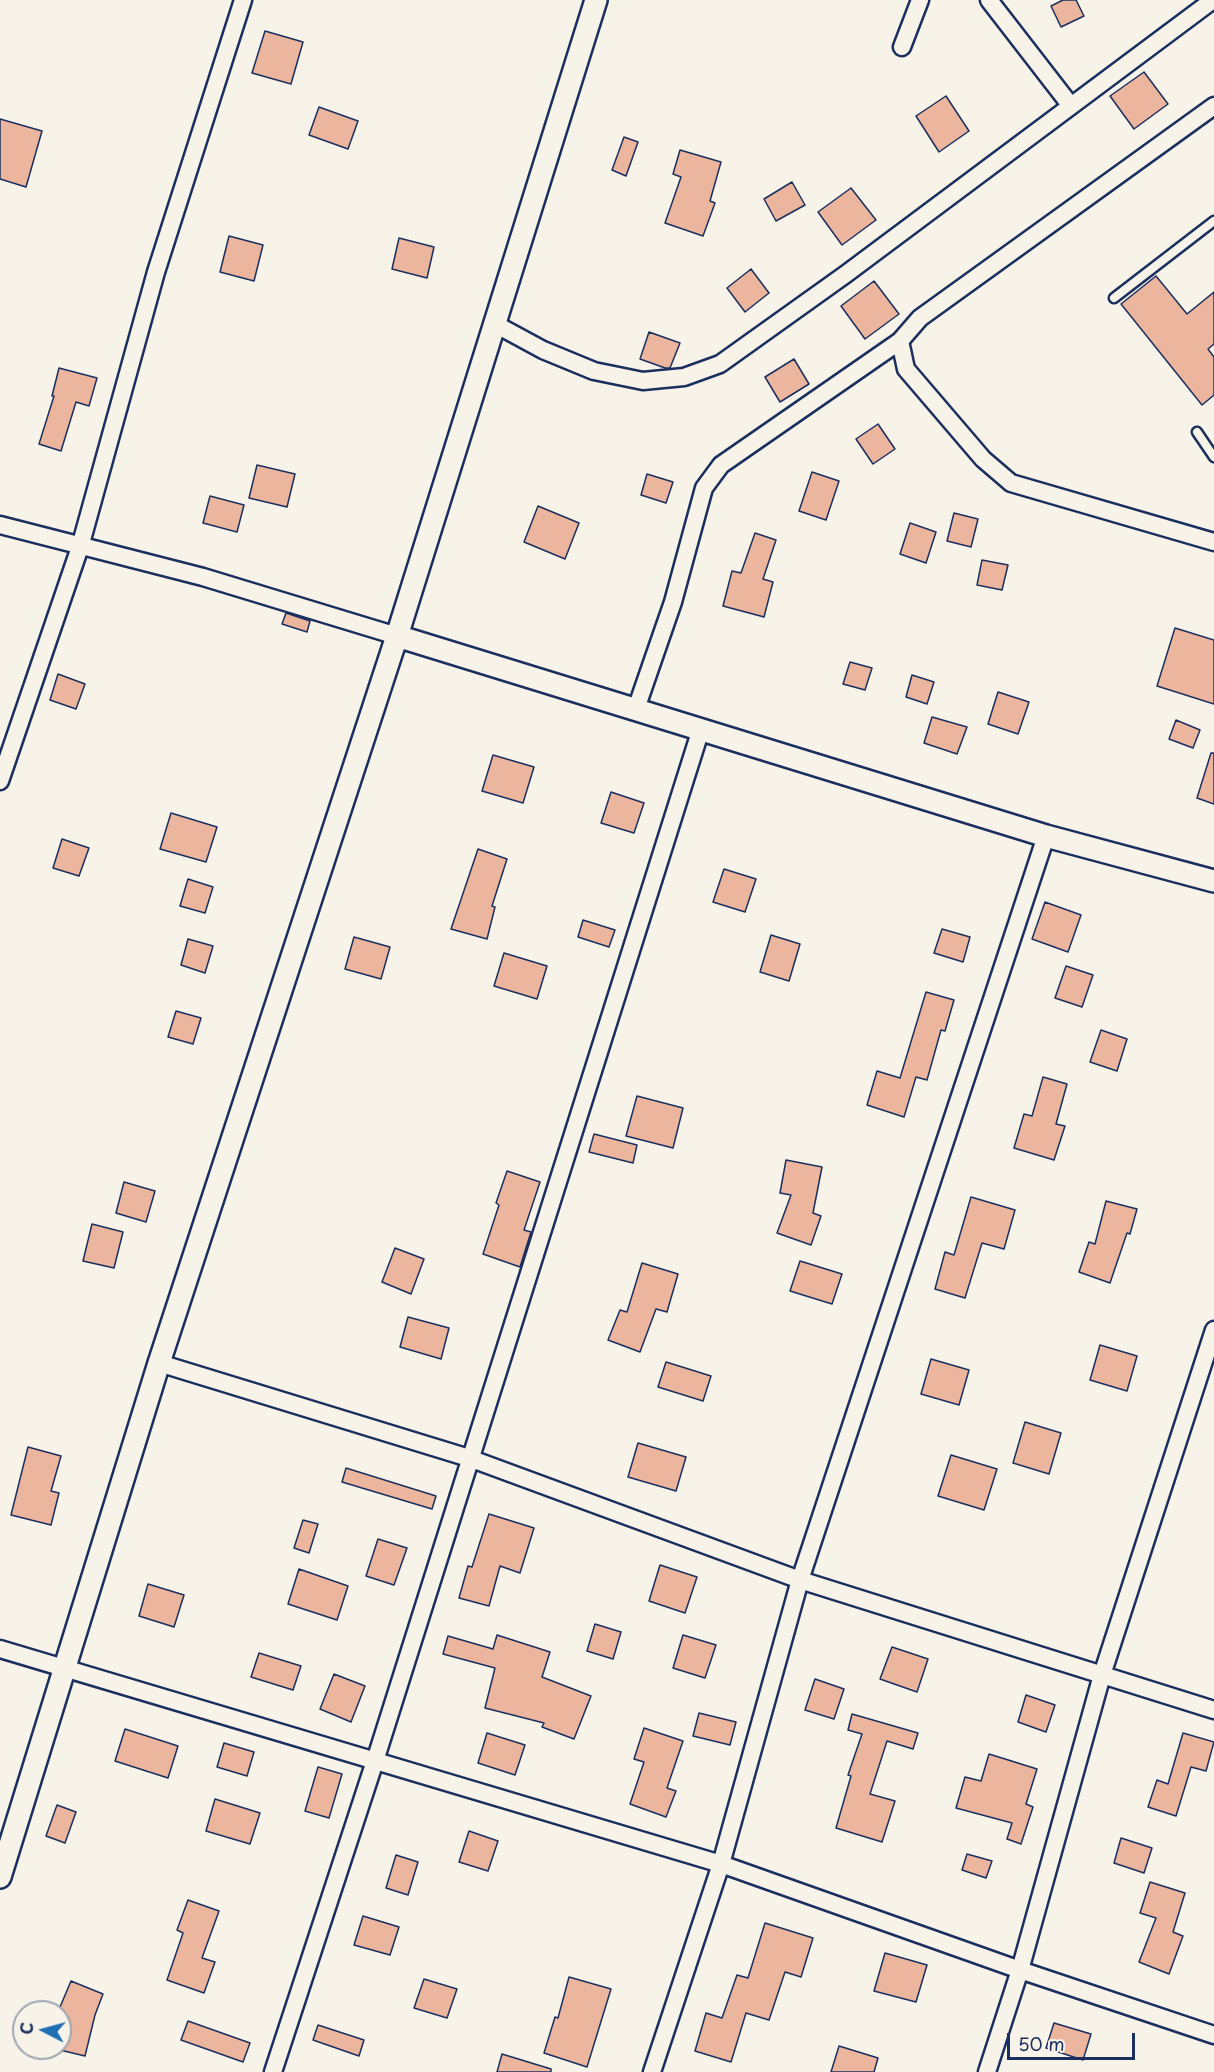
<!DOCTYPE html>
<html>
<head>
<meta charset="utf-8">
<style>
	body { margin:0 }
	#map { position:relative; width:1214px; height:2072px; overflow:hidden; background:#f7f3e8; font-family:"Playpen Sans",sans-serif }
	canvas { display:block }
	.north { position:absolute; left:12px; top:2000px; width:60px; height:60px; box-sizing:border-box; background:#f7f3e8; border:2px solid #9fa5b1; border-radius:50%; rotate:276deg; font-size:16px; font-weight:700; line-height:24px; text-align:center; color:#1b2f5e }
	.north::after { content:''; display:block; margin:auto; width:21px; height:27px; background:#1f6fb2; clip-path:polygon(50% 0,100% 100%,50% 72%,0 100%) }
	.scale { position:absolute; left:1007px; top:2033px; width:128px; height:27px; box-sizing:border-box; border:3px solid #1b2f5e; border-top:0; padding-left:8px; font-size:18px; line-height:21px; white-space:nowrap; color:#1b2f5e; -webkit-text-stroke:4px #f7f3e8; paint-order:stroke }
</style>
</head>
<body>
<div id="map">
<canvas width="1214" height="2072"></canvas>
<div class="north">С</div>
<div class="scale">50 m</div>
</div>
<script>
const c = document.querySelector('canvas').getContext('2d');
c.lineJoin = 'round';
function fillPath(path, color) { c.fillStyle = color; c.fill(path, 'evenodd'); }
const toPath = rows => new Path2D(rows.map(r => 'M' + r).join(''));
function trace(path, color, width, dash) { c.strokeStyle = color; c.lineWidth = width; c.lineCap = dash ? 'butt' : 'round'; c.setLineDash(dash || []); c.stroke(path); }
const building = toPath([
	[1063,0,1076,0,1084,16,1061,27,1051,6,1063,0],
	[265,31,303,42,291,84,252,73,265,31],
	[1144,72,1168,104,1134,129,1110,96,1144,72],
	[946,96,969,131,939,152,916,116,946,96],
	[319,107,358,121,348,149,309,135,319,107],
	[0,119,42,131,26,187,0,179,0,119],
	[624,137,638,142,626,176,612,170,624,137],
	[680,150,721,162,710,201,715,203,703,236,665,223,681,177,673,174,680,150],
	[792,182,805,205,776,221,764,199,792,182],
	[851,188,876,220,842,245,818,212,851,188],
	[229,236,263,245,254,281,220,272,229,236],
	[399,238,434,247,427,278,392,269,399,238],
	[751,269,769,293,745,312,727,288,751,269],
	[1156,276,1187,314,1214,292,1214,344,1208,349,1214,357,1214,395,1202,405,1121,304,1156,276],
	[874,281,899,314,865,339,841,306,874,281],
	[649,332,680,343,670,368,665,368,640,359,649,332],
	[794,359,809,384,780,402,765,377,794,359],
	[59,368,97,378,89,406,76,402,61,451,39,444,54,396,52,396,59,368],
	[878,424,895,449,873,464,856,439,878,424],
	[257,465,295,474,287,507,249,498,257,465],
	[812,472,839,481,826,520,799,511,812,472],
	[647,474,673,482,666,503,641,495,647,474],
	[210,496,244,505,237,532,203,523,210,496],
	[538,506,579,523,565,559,524,542,538,506],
	[954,513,978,519,971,547,947,541,954,513],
	[910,523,936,532,926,563,900,554,910,523],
	[755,533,776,540,763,579,773,582,764,617,723,606,732,571,741,573,755,533],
	[982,560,1008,565,1002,590,977,585,982,560],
	[286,613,310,621,307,632,282,624,286,613],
	[1175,628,1214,640,1214,704,1157,686,1175,628],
	[850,662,872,668,865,690,843,684,850,662],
	[58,674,85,684,76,709,50,700,58,674],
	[912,675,934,682,927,704,906,697,912,675],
	[998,692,1029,702,1018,734,988,724,998,692],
	[932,717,967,727,957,754,924,743,932,717],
	[1176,720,1200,730,1193,748,1169,739,1176,720],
	[1211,753,1214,753,1214,804,1197,798,1211,753],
	[493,755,534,767,523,803,482,791,493,755],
	[611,792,644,803,634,833,601,823,611,792],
	[171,813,217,827,206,862,160,849,171,813],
	[62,839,89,848,79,876,53,868,62,839],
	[478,849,507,859,492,906,495,907,487,939,451,929,478,849],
	[724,869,756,879,745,912,713,902,724,869],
	[188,879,213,887,205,913,180,906,188,879],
	[1045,902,1081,915,1068,952,1032,939,1045,902],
	[583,920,615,930,609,947,578,937,583,920],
	[942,929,970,937,963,962,934,953,942,929],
	[771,935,800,944,789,981,760,972,771,935],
	[354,937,390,947,381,979,345,969,354,937],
	[188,939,213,946,205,973,181,965,188,939],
	[504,953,547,966,537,999,494,986,504,953],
	[1066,966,1093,975,1082,1007,1055,998,1066,966],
	[926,992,954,1000,945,1031,941,1030,927,1080,916,1077,904,1117,867,1105,877,1071,900,1078,926,992],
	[176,1011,201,1018,193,1044,168,1037,176,1011],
	[1101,1030,1127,1039,1117,1071,1090,1062,1101,1030],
	[1043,1077,1067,1084,1056,1124,1065,1126,1054,1160,1014,1148,1024,1114,1032,1116,1043,1077],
	[637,1096,683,1108,673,1148,626,1136,637,1096],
	[594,1134,637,1145,633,1163,589,1152,594,1134],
	[786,1160,822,1167,813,1213,821,1216,811,1245,777,1233,791,1195,780,1193,786,1160],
	[507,1171,540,1182,524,1230,531,1232,520,1267,483,1254,499,1205,496,1203,507,1171],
	[124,1182,155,1191,146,1222,116,1213,124,1182],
	[971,1197,1015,1210,1004,1249,982,1243,965,1298,935,1289,945,1252,954,1255,971,1197],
	[1106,1201,1137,1209,1130,1234,1127,1233,1110,1283,1079,1272,1089,1242,1095,1244,1106,1201],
	[92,1224,123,1232,114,1268,83,1261,92,1224],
	[395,1248,424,1259,411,1294,382,1282,395,1248],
	[800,1261,842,1274,832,1304,790,1291,800,1261],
	[642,1263,678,1274,667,1312,656,1309,640,1352,608,1340,620,1310,627,1312,642,1263],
	[408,1317,449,1328,441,1359,400,1347,408,1317],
	[1100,1345,1137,1356,1127,1391,1090,1380,1100,1345],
	[931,1359,969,1370,959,1405,921,1394,931,1359],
	[666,1362,711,1376,703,1401,658,1387,666,1362],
	[1025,1422,1061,1433,1049,1474,1013,1463,1025,1422],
	[638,1443,686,1457,676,1491,628,1477,638,1443],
	[28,1447,61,1456,51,1491,59,1493,51,1525,11,1515,28,1447],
	[951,1455,997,1469,984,1510,938,1496,951,1455],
	[346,1468,436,1496,432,1509,342,1482,346,1468],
	[489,1514,534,1528,520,1573,500,1566,489,1606,459,1598,468,1566,472,1567,489,1514],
	[303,1520,318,1524,309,1553,294,1548,303,1520],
	[378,1539,407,1548,394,1585,366,1576,378,1539],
	[660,1565,697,1577,685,1613,649,1601,660,1565],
	[299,1569,348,1586,337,1620,288,1604,299,1569],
	[148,1584,184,1595,174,1627,139,1616,148,1584],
	[595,1624,621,1632,613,1659,587,1651,595,1624],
	[497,1635,550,1652,542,1677,591,1696,574,1739,542,1727,544,1723,485,1708,495,1668,443,1654,448,1636,493,1649,497,1635],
	[683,1635,716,1645,705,1678,673,1668,683,1635],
	[892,1647,928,1659,917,1692,880,1679,892,1647],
	[259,1653,301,1666,293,1690,251,1677,259,1653],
	[334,1674,365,1686,351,1722,320,1709,334,1674],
	[815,1679,844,1689,834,1719,805,1710,815,1679],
	[1026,1695,1055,1705,1046,1732,1018,1722,1026,1695],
	[699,1713,736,1722,730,1745,693,1736,699,1713],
	[852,1714,918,1733,913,1749,887,1741,870,1794,895,1801,882,1842,836,1828,851,1776,848,1775,862,1734,848,1730,852,1714],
	[644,1728,683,1741,667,1788,676,1791,666,1817,630,1804,644,1762,634,1759,644,1728],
	[125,1729,178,1746,168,1778,115,1761,125,1729],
	[487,1733,525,1745,515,1775,478,1763,487,1733],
	[1183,1733,1214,1742,1206,1771,1191,1767,1176,1816,1148,1807,1157,1780,1168,1784,1183,1733],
	[224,1743,254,1752,247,1776,217,1767,224,1743],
	[989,1754,1037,1769,1026,1804,1033,1807,1021,1844,1007,1839,1012,1823,956,1808,965,1777,981,1781,989,1754],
	[318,1767,342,1774,329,1818,305,1811,318,1767],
	[215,1799,260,1813,250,1844,206,1831,215,1799],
	[57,1805,76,1812,65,1843,46,1836,57,1805],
	[469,1831,498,1841,488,1871,459,1862,469,1831],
	[1121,1838,1152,1848,1144,1873,1114,1863,1121,1838],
	[967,1854,992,1861,986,1878,962,1870,967,1854],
	[396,1855,418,1862,408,1895,386,1888,396,1855],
	[1150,1882,1185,1893,1173,1932,1183,1936,1169,1974,1139,1962,1156,1918,1140,1913,1150,1882],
	[188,1900,219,1911,202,1958,215,1962,204,1993,167,1980,183,1933,177,1930,188,1900],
	[363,1916,399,1927,390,1955,354,1945,363,1916],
	[765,1923,813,1938,801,1977,785,1972,769,2020,746,2013,731,2062,695,2051,706,2013,722,2018,737,1975,748,1978,765,1923],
	[885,1953,927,1965,916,2002,874,1991,885,1953],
	[569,1977,611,1989,587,2067,544,2053,555,2017,558,2018,569,1977],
	[424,1979,457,1989,447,2018,414,2008,424,1979],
	[71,1981,103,1994,95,2015,85,2056,60,2050,60,2007,71,1981],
	[188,2021,250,2043,243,2062,181,2040,188,2021],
	[1054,2023,1091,2034,1083,2060,1046,2048,1054,2023],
	[318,2025,364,2040,359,2056,313,2040,318,2025],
	[839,2046,878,2058,874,2072,831,2072,839,2046],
	[502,2054,551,2069,551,2072,497,2072,502,2054]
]);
fillPath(building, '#ebb59e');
trace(building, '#1b2f5e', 1.5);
const service = toPath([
	[1114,298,1214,221],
	[1197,432,1214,457]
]);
const minor = toPath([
	[989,0,1071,106],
	[902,47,920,0],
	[1214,106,920,318,900,341,906,369,983,459,1011,483,1214,542],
	[495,324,543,350,594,371,643,381,684,377,720,364,846,274,1213,0],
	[0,525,203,577,397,636],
	[636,709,673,602,704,488,721,465,900,341],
	[0,781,80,547,156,272,243,0],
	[1046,836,800,1580,721,1864,1020,1970,1214,2035],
	[159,1363,469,1458,800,1580,1214,1710],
	[0,1649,721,1864,652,2072],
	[273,2072,375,1761,701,729],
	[987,2072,1020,1970,1102,1675,1214,1330]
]);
const tertiary = toPath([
	[397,636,1046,836,1214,881],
	[0,1877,159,1363,397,636,596,0]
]);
trace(service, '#1b2f5e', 13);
trace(minor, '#1b2f5e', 21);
trace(tertiary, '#1b2f5e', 26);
trace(service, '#f7f3e8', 8);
trace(minor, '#f7f3e8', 16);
trace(tertiary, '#f7f3e8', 21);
</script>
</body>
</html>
